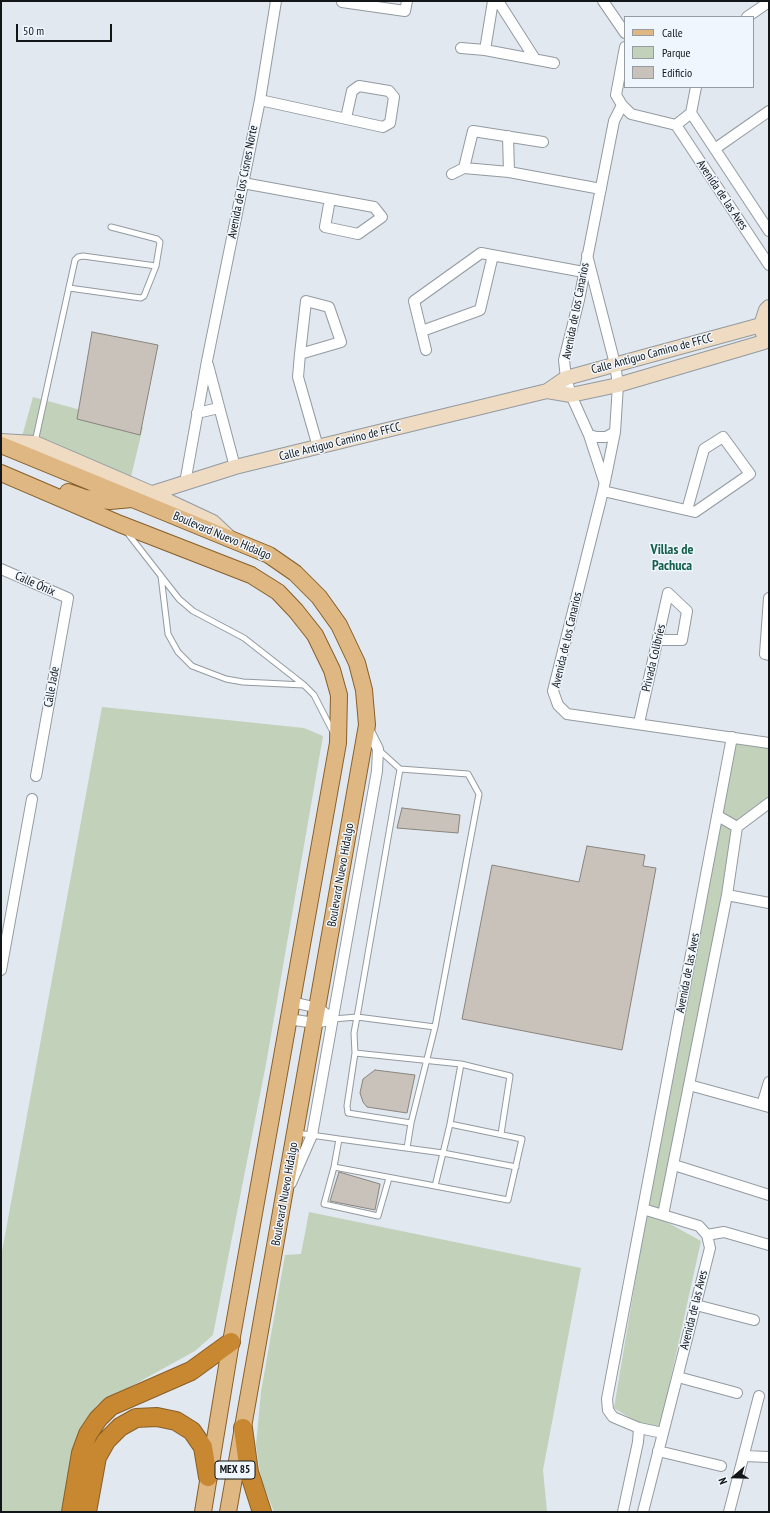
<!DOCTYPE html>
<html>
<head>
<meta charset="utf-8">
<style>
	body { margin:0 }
	#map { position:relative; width:770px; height:1513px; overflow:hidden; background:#e1e8f0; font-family:"PT Sans Narrow",sans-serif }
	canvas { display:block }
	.frame { position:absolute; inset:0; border:2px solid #131618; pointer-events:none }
	.legend { position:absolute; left:624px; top:16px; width:130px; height:72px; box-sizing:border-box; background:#eff6fd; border:1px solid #979ca1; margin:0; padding:5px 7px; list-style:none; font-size:12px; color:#131618 }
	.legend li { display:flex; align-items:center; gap:8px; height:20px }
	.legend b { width:20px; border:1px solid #979ca1 }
	.north { position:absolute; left:714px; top:1457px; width:40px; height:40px; -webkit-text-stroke:3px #eff6fd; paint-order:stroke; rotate:250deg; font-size:11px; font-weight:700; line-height:16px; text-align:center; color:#131618 }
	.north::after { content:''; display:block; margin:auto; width:14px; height:18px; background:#131618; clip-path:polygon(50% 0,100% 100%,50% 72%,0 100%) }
	.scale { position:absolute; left:16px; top:24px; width:96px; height:18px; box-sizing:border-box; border:2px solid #131618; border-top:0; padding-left:5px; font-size:12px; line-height:14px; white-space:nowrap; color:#131618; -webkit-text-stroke:3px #eff6fd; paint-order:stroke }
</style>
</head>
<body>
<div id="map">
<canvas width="770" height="1513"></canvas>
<div class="frame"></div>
<ul class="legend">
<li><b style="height:5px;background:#deb783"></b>Calle</li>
<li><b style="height:11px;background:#c1d1ba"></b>Parque</li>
<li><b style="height:11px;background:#c8c2bb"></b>Edificio</li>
</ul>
<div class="north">N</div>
<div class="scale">50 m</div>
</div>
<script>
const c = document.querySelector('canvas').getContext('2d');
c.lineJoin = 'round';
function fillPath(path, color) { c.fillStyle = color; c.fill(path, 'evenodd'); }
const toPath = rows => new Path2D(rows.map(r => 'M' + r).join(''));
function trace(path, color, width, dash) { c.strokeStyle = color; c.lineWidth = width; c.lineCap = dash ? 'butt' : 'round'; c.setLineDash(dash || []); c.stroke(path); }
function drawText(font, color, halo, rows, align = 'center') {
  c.font = font + ' "PT Sans Narrow",sans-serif'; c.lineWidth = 3; c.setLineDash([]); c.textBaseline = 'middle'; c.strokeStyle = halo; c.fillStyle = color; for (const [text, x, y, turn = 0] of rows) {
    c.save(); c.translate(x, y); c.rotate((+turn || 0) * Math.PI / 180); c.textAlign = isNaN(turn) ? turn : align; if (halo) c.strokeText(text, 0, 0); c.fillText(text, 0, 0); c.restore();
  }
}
fillPath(toPath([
	[33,397,143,427,128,489,18,451],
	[102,707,304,728,323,736,266,1064,213,1335,195,1351,97,1405,87,1420,64,1512,1,1512,1,1257],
	[735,742,769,747,769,799,737,823,661,1219,701,1241,660,1427,638,1423,614,1408,645,1223],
	[309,1212,581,1268,543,1470,547,1512,274,1512,261,1479,256,1445,261,1392,285,1255,301,1254]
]), '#c1d1ba');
const building = toPath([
	[92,332,158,345,140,435,77,419,92,332],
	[402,808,460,815,458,833,397,828,402,808],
	[587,846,645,855,643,866,656,868,622,1050,462,1019,492,865,579,882,587,846],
	[375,1070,415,1075,407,1113,367,1107,363,1102,360,1093,363,1079,375,1070],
	[339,1172,380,1184,375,1210,330,1201,339,1172]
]);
fillPath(building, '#c8c2bb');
trace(building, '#8a847d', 1);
const lane = toPath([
	[69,288,141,298,144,296,156,266,160,242,157,239,111,227],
	[35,442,75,260,78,257,83,256,156,266],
	[126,531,179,599,193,611,244,638,304,685,314,695,333,732],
	[161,576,168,634,178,652,192,666,226,679,243,682,304,685],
	[379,750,400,769],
	[333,1019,357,1017,435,1027],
	[355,1053,461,1064,510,1076,501,1134],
	[450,1124,461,1064],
	[297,1133,339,1139,334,1167,435,1186,508,1200,522,1139,450,1124,435,1186],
	[339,1139,443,1153,516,1167],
	[407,1148,411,1123,435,1027,479,794,468,774,400,769,357,1017,354,1033,355,1053,347,1106,348,1113,411,1123],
	[334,1167,324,1204,378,1216,389,1178]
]);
const street = toPath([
	[498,1,535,59],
	[603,1,625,33],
	[342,2,405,11,407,1],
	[747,17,769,2],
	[625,47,616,95,622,105,631,114,676,125],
	[461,48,485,50,554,63],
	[485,50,493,1],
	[260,100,383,127,390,123,394,97,389,91,359,86,352,91,346,118],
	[691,113,769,231],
	[676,125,769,265],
	[676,125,691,113,696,87],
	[508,136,509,172],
	[716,148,769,111],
	[464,168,473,131,543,142],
	[452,174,464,168,509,172,601,189],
	[243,183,374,207,382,217,358,234,325,227,330,199],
	[587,255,615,364,618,385,615,432,603,491,553,691,558,705,567,714,769,743],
	[422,331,480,310,493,255],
	[426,350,414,301,481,253,589,273],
	[300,354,341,342,329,307,306,301,300,354,298,377,318,447],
	[208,365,235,467],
	[197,413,219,408],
	[589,435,597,437,606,437,615,432],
	[604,481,589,435,571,395,566,378,564,360,579,300,614,121,622,105],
	[185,483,207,361,260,100,276,1],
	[603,491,695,512,750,474,723,437,704,449,687,510],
	[1,569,68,598,36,776],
	[769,598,765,654,769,655],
	[658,640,682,640,687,611,668,593],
	[639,723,668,593],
	[718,816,737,827],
	[727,895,769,903],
	[1,970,32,799],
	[292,1002,318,1008,333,1019],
	[288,1019,315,1023,333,1019],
	[689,1085,769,1107],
	[762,1105,769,1082],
	[674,1165,769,1195],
	[291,1183,312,1135,377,771,378,749,367,727],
	[663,1215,727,895,737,827,769,803],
	[707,1235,724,1232,769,1245],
	[696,1305,754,1320],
	[678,1377,737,1393],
	[663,1433,639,1428,613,1417,608,1410,607,1399,732,737],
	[658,1451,721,1466],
	[744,1456,769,1457],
	[623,1512,638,1442,639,1428],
	[643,1512,710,1248,707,1235,699,1226,643,1209],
	[729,1512,759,1396]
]);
const secondary = toPath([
	[763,334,761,325,766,310,769,307],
	[547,391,571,395,618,385,764,342],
	[1,441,35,443,151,493,213,522,229,537],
	[134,499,235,467,547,391,566,378,761,325]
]);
const primary = toPath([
	[1,445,269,555,295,573,319,597,339,625,357,663,364,690,367,725,228,1512],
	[1,473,120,524,251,575,278,592,296,611,315,635,332,670,339,695,338,743,231,1342,203,1512],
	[68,492,85,498,110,501,132,499]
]);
const highway = toPath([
	[243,1428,249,1472,262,1512],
	[71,1512,81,1453,88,1434,98,1419,111,1406,191,1371,231,1342],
	[87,1512,97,1457,106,1441,120,1427,136,1418,157,1417,176,1421,192,1431,203,1447,208,1477]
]);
trace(lane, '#939aa0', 7);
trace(street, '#939aa0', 12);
trace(secondary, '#939aa0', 16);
trace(primary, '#895f28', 18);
trace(highway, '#895f28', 20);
trace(lane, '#fff', 5);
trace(street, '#fff', 10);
trace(secondary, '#eedbc1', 14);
trace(primary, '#deb783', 16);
trace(highway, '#c88731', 18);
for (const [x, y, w] of [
	[235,1470,40]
]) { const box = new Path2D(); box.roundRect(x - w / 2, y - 9, w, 18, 3); c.fillStyle = '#eff6fd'; c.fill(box); trace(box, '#131618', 1); }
drawText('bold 11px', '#131618', null, [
	["MEX 85",235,1470]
]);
drawText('12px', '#131618', '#eff6fd', [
	["Avenida de los Cisnes Norte",243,182,-79],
	["Avenida de las Aves",722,195,56],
	["Avenida de los Canarios",576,311,-79],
	["Calle Antiguo Camino de FFCC",652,354,-15],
	["Calle Antiguo Camino de FFCC",340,442,-14],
	["Boulevard Nuevo Hidalgo",222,536,23],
	["Calle Ónix",35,584,24],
	["Avenida de los Canarios",567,640,-77],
	["Privada Colibríes",654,658,-77],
	["Calle Jade",52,687,-80],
	["Boulevard Nuevo Hidalgo",341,875,-80],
	["Avenida de las Aves",688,973,-79],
	["Boulevard Nuevo Hidalgo",285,1194,-80],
	["Avenida de las Aves",694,1310,-76]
]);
drawText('bold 14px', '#14604a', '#eff6fd', [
	["Villas de",672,550],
	["Pachuca",672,566]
]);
</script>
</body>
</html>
